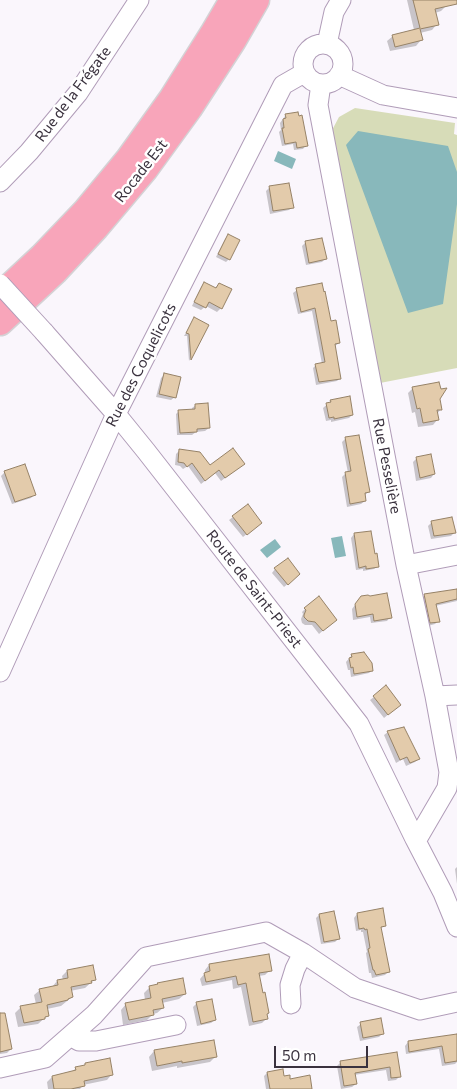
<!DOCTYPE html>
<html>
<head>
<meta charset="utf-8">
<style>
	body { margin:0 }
	#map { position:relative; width:457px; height:1089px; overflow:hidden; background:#faf6fc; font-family:Commissioner,sans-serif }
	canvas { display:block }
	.scale { position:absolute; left:274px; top:1046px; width:94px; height:22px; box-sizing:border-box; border:2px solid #3a323e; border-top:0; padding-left:6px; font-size:15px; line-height:18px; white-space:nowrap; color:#3a323e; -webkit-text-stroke:4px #fff; paint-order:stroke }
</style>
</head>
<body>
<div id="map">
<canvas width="457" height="1089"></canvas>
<div class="scale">50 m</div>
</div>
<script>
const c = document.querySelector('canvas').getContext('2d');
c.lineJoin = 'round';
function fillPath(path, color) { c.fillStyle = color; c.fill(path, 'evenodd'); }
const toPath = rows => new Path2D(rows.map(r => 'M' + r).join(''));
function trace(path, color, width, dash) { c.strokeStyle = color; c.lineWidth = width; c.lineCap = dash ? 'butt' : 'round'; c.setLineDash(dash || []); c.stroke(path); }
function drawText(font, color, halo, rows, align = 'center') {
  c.font = font + ' Commissioner,sans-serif'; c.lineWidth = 5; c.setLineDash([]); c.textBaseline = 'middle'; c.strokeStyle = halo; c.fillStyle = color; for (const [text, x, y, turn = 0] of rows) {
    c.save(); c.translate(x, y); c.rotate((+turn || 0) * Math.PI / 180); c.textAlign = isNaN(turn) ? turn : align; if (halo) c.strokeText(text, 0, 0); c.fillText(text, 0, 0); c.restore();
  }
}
fillPath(toPath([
	[355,108,455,123,454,134,457,135,457,368,380,383,330,134,339,117]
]), '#d7dcb8');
fillPath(toPath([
	[358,131,448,146,457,172,457,204,443,304,408,313,346,145],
	[278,151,296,159,292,169,274,161],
	[342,536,346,556,335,558,331,538],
	[275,539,281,547,267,558,260,550]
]), '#88b8bb');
fillPath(toPath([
	[407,0,445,0,446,6,441,11,435,13,437,24,432,30,420,33,421,40,416,46,390,51,387,41,393,36,414,30],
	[285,116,306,145,303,149,294,150,293,144,282,146,279,132,281,130,280,123],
	[269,188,292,207,289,210,270,214,266,191],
	[229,235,229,259,226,262,216,257,225,239],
	[306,242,325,259,322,262,306,265,302,246],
	[204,283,215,288,219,284,221,308,217,312,206,306,201,310,192,306,201,287],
	[297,290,330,322,339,343,335,346,340,378,337,381,316,385,313,368,316,365,322,364,312,311,298,314,293,293],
	[194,319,208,325,189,361,187,336,184,336,192,322],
	[164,375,175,397,171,400,156,397,161,378],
	[413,388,440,390,439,399,441,409,437,414,438,419,433,425,418,427,415,412,412,413,408,393],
	[331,401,352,415,349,418,331,422,331,420,326,421,323,408],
	[196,405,209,428,205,431,196,432,192,435,177,435,176,414,179,411,192,410,192,408],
	[345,439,368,492,365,495,365,501,361,504,347,507,342,477,346,473,348,473,342,442],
	[180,450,210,467,240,467,221,481,215,473,201,484,188,466,183,469,180,466,175,465,176,454],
	[417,458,434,474,431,478,416,481,413,462],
	[5,472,34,495,31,498,12,504,1,476],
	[248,506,257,526,243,537,229,520],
	[432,522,454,533,451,536,431,539,428,526],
	[354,534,378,566,374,569,363,571,363,569,356,570,351,538],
	[275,569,295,578,284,587,272,573],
	[457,590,457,601,435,606,438,621,435,624,428,626,422,598,425,595],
	[358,601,390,617,387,621,371,623,370,617,353,620,352,609],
	[305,609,332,623,319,634,312,625,305,625,302,623,301,619,303,614,302,612],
	[352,655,372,670,369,673,351,677,350,670,348,670,346,662],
	[374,697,396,708,384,718,370,700],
	[388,732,418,759,415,762,406,766,403,759,396,763,384,735],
	[457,867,457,884,455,869],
	[382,910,385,925,380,929,389,971,385,975,372,978,371,973,369,973,366,953,367,952,363,932,361,932,361,930,356,931,354,918,357,914],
	[333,913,338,939,335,942,321,944,316,918,319,915],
	[209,965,270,970,265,975,259,976,267,1018,262,1023,249,1026,241,987,233,989,232,980,202,986,200,979,205,973,205,970],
	[67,971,95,979,85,988,70,991,72,997,61,1006,47,1009,48,1015,38,1024,18,1027,15,1013,21,1007,36,1004,34,995,40,990,52,987,57,981,63,980,62,976],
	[149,988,185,994,179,999,162,1003,163,1008,157,1013,153,1014,147,1020,123,1025,121,1010,126,1004,145,1000,144,993],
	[197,1003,215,1020,211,1023,197,1026,193,1007],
	[361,1024,383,1033,379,1037,360,1041,357,1027],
	[0,1026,11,1049,7,1053,0,1054],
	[455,1035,457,1049,457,1062,455,1064,442,1066,439,1049,406,1054,405,1046,408,1042],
	[154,1051,216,1056,210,1062,177,1068,177,1066,152,1071,149,1057],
	[396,1054,400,1076,396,1080,388,1081,386,1070,354,1075,356,1084,352,1087,341,1089,337,1066,341,1062],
	[86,1064,112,1074,107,1080,83,1085,80,1089,48,1089,47,1082,52,1077,71,1073,76,1068,83,1066],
	[267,1073,283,1077,311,1089,266,1089,264,1076]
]), '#0003');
const building = toPath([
	[413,0,457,0,457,4,435,9,439,25,420,29,423,40,395,47,392,35,420,28,413,0],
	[298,112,299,116,302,115,308,146,297,148,296,142,285,144,282,128,284,128,283,119,286,118,285,114,298,112],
	[289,183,294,208,273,211,269,186,289,183],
	[228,234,240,240,230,260,218,254,228,234],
	[322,238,327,259,309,263,305,241,322,238],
	[204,282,216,288,219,283,232,289,222,309,209,302,206,308,194,302,204,282],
	[322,283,324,292,325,291,331,321,336,320,340,343,335,344,341,379,319,382,315,364,325,362,315,308,301,312,296,288,322,283],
	[194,317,209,325,191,360,189,334,186,333,194,317],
	[164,373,181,377,176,398,159,394,164,373],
	[439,382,441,389,447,388,440,399,442,410,437,410,439,420,423,423,420,408,417,409,412,387,439,382],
	[350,396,353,415,334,419,334,417,329,418,326,403,331,402,330,400,350,396],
	[208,403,210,428,197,429,197,432,180,433,178,410,195,409,195,404,208,403],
	[359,435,370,492,365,493,366,501,350,504,345,472,351,471,345,437,359,435],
	[233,448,245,464,225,478,219,470,205,481,192,463,187,467,184,463,178,462,179,449,200,452,210,465,233,448],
	[431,454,435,474,420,478,416,457,431,454],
	[25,464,36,495,15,502,4,471,25,464],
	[248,504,262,523,247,535,232,516,248,504],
	[452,517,456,533,434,536,431,521,452,517],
	[371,531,375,554,377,553,379,567,366,569,366,566,359,568,354,533,371,531],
	[288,558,300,574,288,585,274,568,288,558],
	[457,589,457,599,436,604,440,622,430,623,424,594,457,589],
	[387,593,392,618,374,621,373,614,357,617,355,604,361,596,368,595,370,596,387,593],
	[319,596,337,620,323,631,315,622,308,621,304,617,304,615,306,610,304,608,319,596],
	[364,652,372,663,373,671,354,674,353,667,351,668,349,658,352,657,351,654,364,652],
	[386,685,401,705,388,715,373,696,386,685],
	[404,727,420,759,410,763,407,757,400,760,387,731,404,727],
	[383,908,386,926,381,927,390,972,376,975,374,970,373,970,368,949,370,948,367,929,365,930,364,928,359,929,357,913,383,908],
	[334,911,340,939,324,942,319,914,334,911],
	[269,954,272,971,259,973,263,993,265,992,269,1013,267,1014,268,1019,253,1022,246,983,238,985,236,976,206,982,204,973,210,971,209,964,269,954],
	[93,965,96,980,91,981,92,983,71,987,73,997,68,999,68,1000,47,1005,49,1016,45,1017,45,1019,24,1023,20,1006,42,1002,39,989,58,985,57,980,68,978,67,970,93,965],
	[183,978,186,994,162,999,164,1008,153,1010,154,1015,129,1020,125,1003,151,998,149,986,158,984,157,983,183,978],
	[212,999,216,1020,201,1024,196,1002,212,999],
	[0,1013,5,1013,12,1049,0,1052,0,1013],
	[381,1018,384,1034,363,1038,360,1022,381,1018],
	[457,1034,457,1061,445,1063,442,1046,409,1052,408,1041,457,1034],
	[214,1040,217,1057,182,1063,182,1061,157,1066,154,1050,214,1040],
	[397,1052,401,1077,391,1078,390,1067,355,1073,357,1084,344,1086,340,1061,397,1052],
	[110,1058,113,1075,84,1081,85,1086,71,1089,54,1089,52,1076,76,1070,75,1067,85,1065,85,1063,110,1058],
	[283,1069,284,1076,290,1075,290,1079,310,1075,312,1089,270,1089,267,1072,283,1069]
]);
fillPath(building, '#e3cbab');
trace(building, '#968267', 1);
const minor = toPath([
	'303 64a20 20 0 1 1 40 0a20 20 0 1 1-40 0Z',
	[327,44,334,12,341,0],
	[339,75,383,95,457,108],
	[321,84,318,105,406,565,435,696,449,772,447,788,419,836,415,839],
	[0,182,29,152,78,93,139,0],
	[44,332,116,414,146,451,359,724,415,839,443,893,457,927],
	[406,565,457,555],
	[0,672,116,414,218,213,283,85,304,73],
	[435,696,457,695],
	[291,1004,290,985,295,969,303,953],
	[70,1036,79,1041,96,1041,176,1025],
	[0,1068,45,1058,94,1015,146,957,266,932,303,953,355,988,420,1010,457,1002]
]);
const highway = toPath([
	[0,296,42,257,86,211,129,159,172,99,213,34,233,0],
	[0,322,55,271,96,227,144,170,189,108,233,40,256,0]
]);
trace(minor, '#b09cb8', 21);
trace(highway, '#d4d2d5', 29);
trace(minor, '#fff', 19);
trace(highway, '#f8a5ba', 26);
const minorBridge = toPath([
	[0,284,44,332]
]);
trace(minorBridge, '#b09cb8', 21, []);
trace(minorBridge, '#fff', 19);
drawText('15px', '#3a323e', '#fff', [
	["Rue de la Frégate",73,94,-53],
	["Rocade Est",141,171,-52],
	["Rue des Coquelicots",141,365,-63],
	["Rue Pesselière",387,466,79],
	["Route de Saint-Priest",254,589,52]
]);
</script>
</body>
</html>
